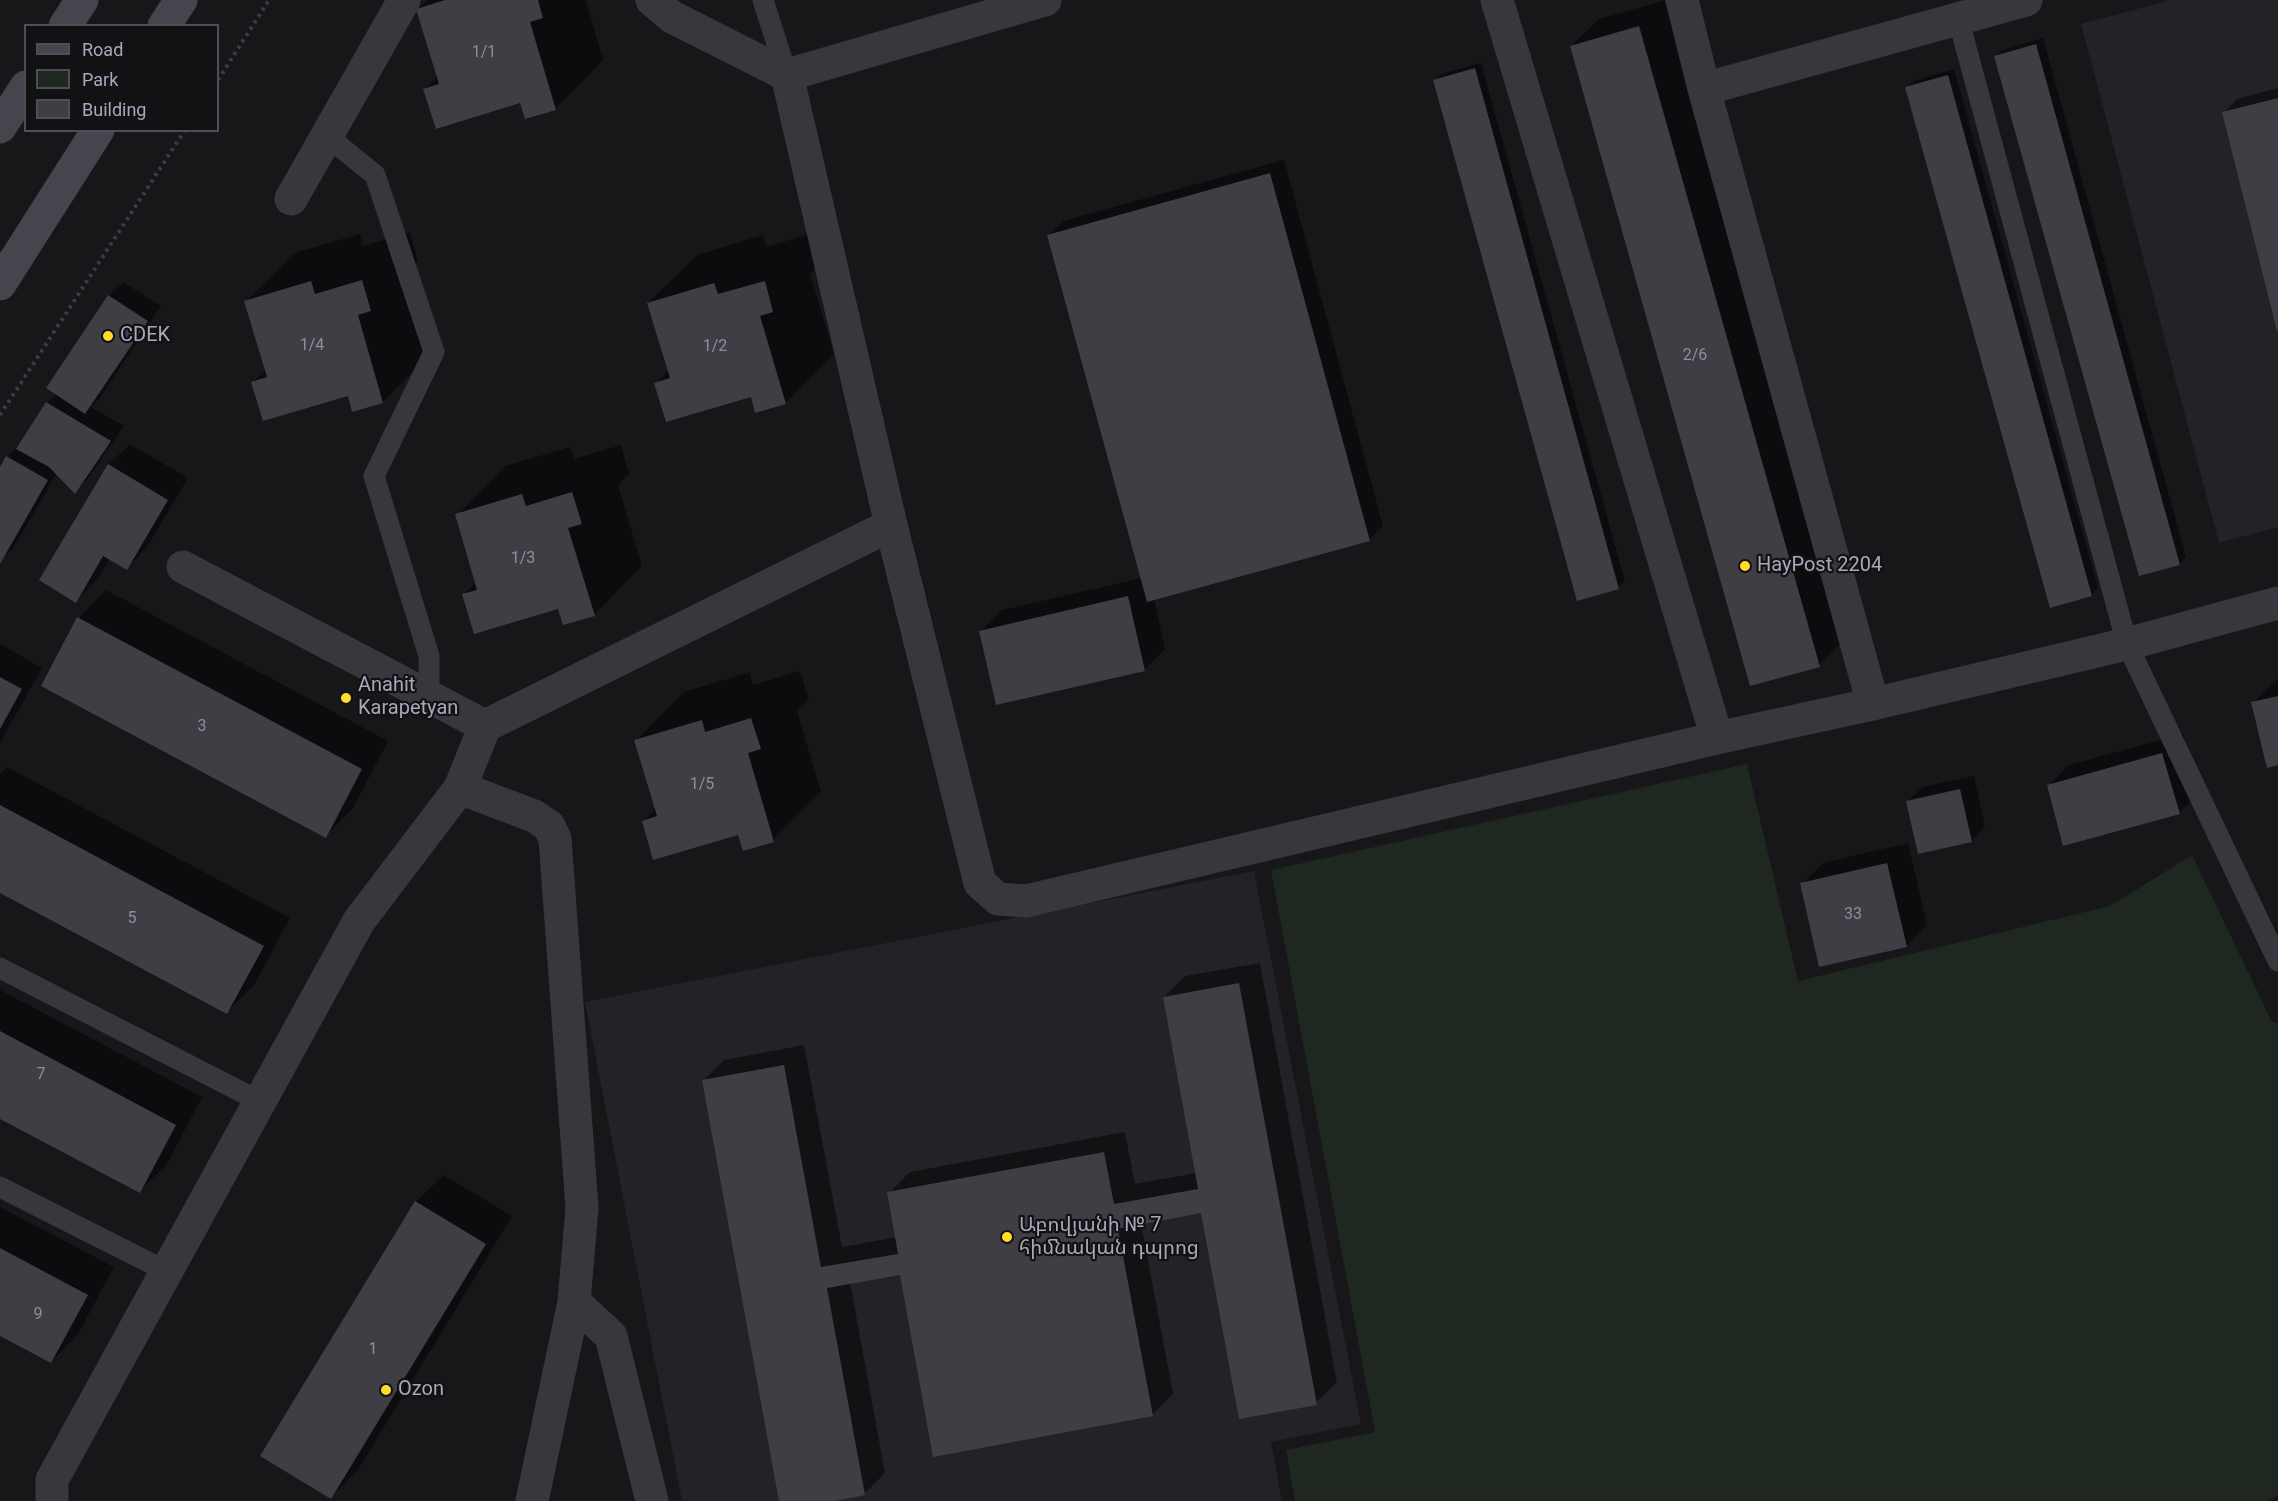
<!DOCTYPE html>
<html>
<head>
<meta charset="utf-8">
<style>
	body { margin:0 }
	#map { position:relative; width:2278px; height:1501px; overflow:hidden; background:#171619; font-family:Roboto,sans-serif }
	canvas { display:block }
	.legend { position:absolute; left:24px; top:24px; width:195px; height:108px; box-sizing:border-box; background:#121114; border:2px solid #4e4e56; margin:0; padding:8px 10px; list-style:none; font-size:18px; color:#a7aaba }
	.legend li { display:flex; align-items:center; gap:12px; height:30px }
	.legend b { width:30px; border:2px solid #4e4e56 }
</style>
</head>
<body>
<div id="map">
<canvas width="2278" height="1501"></canvas>
<ul class="legend">
<li><b style="height:8px;background:#45454e"></b>Road</li>
<li><b style="height:16px;background:#1e2720"></b>Park</li>
<li><b style="height:16px;background:#3e3e44"></b>Building</li>
</ul>
</div>
<script>
const c = document.querySelector('canvas').getContext('2d');
c.lineJoin = 'round';
function fillPath(path, color) { c.fillStyle = color; c.fill(path, 'evenodd'); }
const toPath = rows => new Path2D(rows.map(r => 'M' + r).join(''));
function trace(path, color, width, dash) { c.strokeStyle = color; c.lineWidth = width; c.lineCap = dash ? 'butt' : 'round'; c.setLineDash(dash || []); c.stroke(path); }
function drawText(font, color, halo, rows, align = 'center') {
  c.font = font + ' Roboto,"Noto Sans Armenian",sans-serif'; c.lineWidth = 4.5; c.setLineDash([]); c.textBaseline = 'middle'; c.strokeStyle = halo; c.fillStyle = color; for (const [text, x, y, turn = 0] of rows) {
    c.save(); c.translate(x, y); c.rotate((+turn || 0) * Math.PI / 180); c.textAlign = isNaN(turn) ? turn : align; if (halo) c.strokeText(text, 0, 0); c.fillText(text, 0, 0); c.restore();
  }
}
fillPath(toPath([
	[2171,0,2278,0,2278,527,2219,543,2081,24],
	[1254,871,1361,1424,1271,1442,1282,1501,682,1501,585,1002]
]), '#232226');
fillPath(toPath([
	[1747,764,1798,981,2110,906,2192,855,2272,1022,2278,1023,2278,1495,2266,1501,1295,1501,1286,1450,1375,1432,1271,870]
]), '#1e2720');
fillPath(toPath([
	[427,0,586,0,603,60,555,109,521,101,425,89,438,76,418,9],
	[1666,0,1846,638,1819,665,1571,46,1599,19],
	[2043,38,2186,557,2179,564,1996,56,2003,50],
	[1481,63,1625,581,1618,588,1435,80,1441,74],
	[1954,69,2098,588,2091,595,1907,87,1914,81],
	[2278,88,2278,328,2223,113,2237,99],
	[1284,160,1383,526,1369,540,1154,599,1165,649,1144,670,981,631,1002,610,1142,578,1049,235,1063,221],
	[410,232,418,261,408,272,431,353,383,402,349,394,253,382,266,369,246,302,294,253,360,234,363,246],
	[813,233,821,262,810,274,834,354,785,403,752,395,656,383,669,370,648,303,697,255,763,235,766,247],
	[123,282,161,306,99,399,91,407,124,426,88,478,75,492,57,473,14,547,0,561,0,470,8,457,21,443,47,403,57,393,48,387,109,296],
	[130,444,188,478,147,547,127,568,110,558,97,580,76,601,41,580,109,464],
	[621,445,629,474,618,485,642,566,594,615,559,607,464,595,476,582,457,515,505,466,570,447,574,459],
	[106,590,388,741,353,808,326,836,43,685,79,618],
	[0,644,42,668,0,743],
	[800,671,809,700,797,711,821,792,773,840,739,833,644,821,656,808,636,741,684,692,750,672,753,685],
	[2278,678,2278,764,2253,703],
	[2183,734,2200,792,2179,813,2048,786,2069,765],
	[7,767,290,918,254,985,227,1012,0,891,0,774],
	[1974,776,1985,826,1971,841,1908,801,1922,787],
	[1908,843,1927,925,1906,946,1802,884,1823,863],
	[1260,963,1337,1382,1316,1403,1202,1211,1141,1223,1173,1394,1152,1415,901,1273,850,1282,885,1473,864,1494,827,1501,781,1501,704,1080,724,1060,804,1045,842,1247,897,1237,889,1193,910,1172,1125,1132,1135,1184,1196,1173,1164,997,1185,976],
	[0,990,202,1097,167,1164,140,1191,0,1117],
	[444,1175,512,1216,358,1470,331,1497,262,1455,416,1202],
	[0,1207,114,1267,78,1334,51,1362,0,1334]
]), '#0007');
fillPath(toPath([
	[445,0,538,0,543,18,530,22,556,110,525,119,520,103,436,129,423,89,439,84,416,9],
	[1639,26,1820,667,1750,686,1570,46],
	[2036,44,2180,565,2139,576,1994,56],
	[1475,68,1619,589,1577,601,1433,80],
	[1948,75,2092,596,2050,608,1905,87],
	[2278,98,2278,331,2277,331,2222,112],
	[1270,173,1370,541,1147,602,1047,235],
	[362,280,371,311,358,315,383,403,352,412,348,396,263,421,251,382,267,377,244,301,311,281,315,294],
	[765,281,773,312,760,316,786,404,755,413,751,397,666,422,654,383,670,378,647,303,714,283,718,294],
	[108,295,148,321,85,414,46,388],
	[46,402,111,441,75,494,49,467,16,449],
	[6,456,48,480,0,564,0,467],
	[108,464,168,500,127,570,103,556,76,603,39,580],
	[572,492,582,524,568,528,595,616,563,625,558,609,474,634,462,594,477,590,455,514,522,494,526,506],
	[1128,596,1145,671,996,705,979,631],
	[77,617,362,769,326,838,41,686],
	[0,677,22,689,0,729],
	[2278,696,2278,765,2267,768,2251,702],
	[751,718,761,749,748,753,774,842,743,851,738,835,653,860,642,821,657,816,634,740,702,720,705,732],
	[2162,753,2180,814,2063,846,2047,785],
	[1960,789,1972,842,1918,854,1906,801],
	[0,805,264,946,227,1014,0,893],
	[1887,863,1907,947,1819,967,1800,883],
	[1239,983,1317,1405,1239,1419,1201,1213,1118,1229,1153,1416,933,1457,900,1275,827,1288,865,1495,835,1501,779,1501,702,1080,784,1065,821,1267,898,1254,887,1192,1104,1152,1114,1204,1198,1189,1163,997],
	[0,1031,176,1125,140,1193,0,1119],
	[415,1201,486,1244,331,1499,260,1456],
	[0,1248,88,1295,51,1363,0,1336]
]), '#3e3e44');
trace(toPath([
	[218,80,269,0],
	[0,415,185,130]
]), '#3d3e45', 4, [3, 4.5]);
trace(toPath([
	[763,0,787,75],
	[1958,18,2127,644,2278,961],
	[327,136,375,175,434,352,374,476,429,656,429,696],
	[0,968,259,1101],
	[0,1187,166,1271]
]), '#37373e', 21);
trace(toPath([
	[652,0,672,17,787,75,891,525,980,883,998,899,1026,901,1717,738,1873,704,2127,644,2278,603],
	[1497,0,1717,738],
	[1682,0,1704,89,1873,704],
	[787,75,1045,0],
	[1704,89,2026,0],
	[291,199,404,0],
	[183,567,485,726,460,788,534,816,549,826,555,839,582,1208,574,1302,532,1501],
	[485,726,891,525],
	[574,1302,611,1336,652,1501],
	[52,1501,52,1480,359,921,460,788]
]), '#37373e', 33);
trace(toPath([
	[65,26,82,0],
	[164,26,181,0],
	[0,127,26,87],
	[0,284,98,130]
]), '#45454e', 33);
for (const [x, y, r, color] of [
	[108,336,6,"#ffdc28"],
	[1745,566,6,"#ffdc28"],
	[346,698,6,"#ffdc28"],
	[1007,1237,6,"#ffdc28"],
	[386,1390,6,"#ffdc28"]
]) { const dot = new Path2D(); dot.arc(x, y, r, 0, 2 * Math.PI); c.fillStyle = color; c.fill(dot); trace(dot, '#121114', 2); }
drawText('16px', '#8d8f9c', null, [
	["1/1",484,53],
	["1/4",312,346],
	["1/2",715,347],
	["2/6",1695,356],
	["1/3",523,559],
	["3",202,727],
	["1/5",702,785],
	["33",1853,915],
	["5",132,919],
	["7",41,1075],
	["9",38,1315],
	["1",373,1350]
]);
drawText('20px', '#a7aaba', '#121114', [
	["CDEK",120,336],
	["HayPost 2204",1757,566],
	["Anahit",358,686],
	["Karapetyan",358,709],
	["Աբովյանի № 7",1019,1226],
	["հիմնական դպրոց",1019,1249],
	["Ozon",398,1390]
], 'left');
</script>
</body>
</html>
